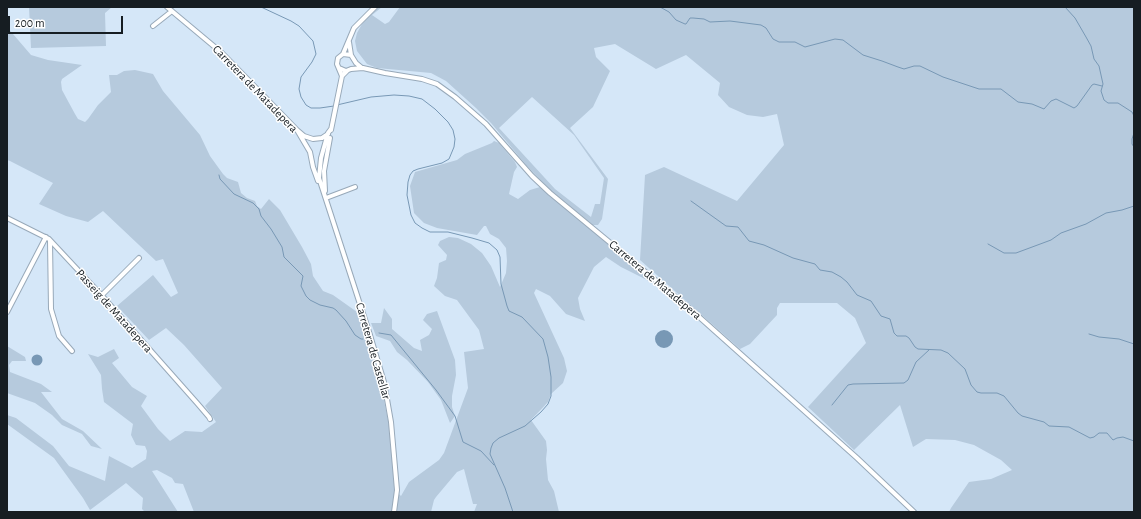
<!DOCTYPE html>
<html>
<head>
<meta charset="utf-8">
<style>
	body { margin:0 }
	#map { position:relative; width:1141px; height:519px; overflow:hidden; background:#d5e7f8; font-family:"Alegreya Sans",sans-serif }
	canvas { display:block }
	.frame { position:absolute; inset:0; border:8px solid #161d22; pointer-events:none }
	.scale { position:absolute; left:8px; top:16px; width:115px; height:18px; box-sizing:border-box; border:2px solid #161d22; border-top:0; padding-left:5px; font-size:12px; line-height:14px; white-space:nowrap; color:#161d22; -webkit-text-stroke:3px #fff; paint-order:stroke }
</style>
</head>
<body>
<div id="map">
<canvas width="1141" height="519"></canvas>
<div class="frame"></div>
<div class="scale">200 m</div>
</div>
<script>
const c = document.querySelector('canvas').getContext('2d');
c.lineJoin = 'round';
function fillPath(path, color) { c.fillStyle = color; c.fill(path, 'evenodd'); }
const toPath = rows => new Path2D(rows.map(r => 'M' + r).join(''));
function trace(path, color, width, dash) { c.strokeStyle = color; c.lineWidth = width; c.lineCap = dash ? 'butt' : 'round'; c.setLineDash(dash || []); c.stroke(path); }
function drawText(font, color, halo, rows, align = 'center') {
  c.font = font + ' "Alegreya Sans",sans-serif'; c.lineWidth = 3; c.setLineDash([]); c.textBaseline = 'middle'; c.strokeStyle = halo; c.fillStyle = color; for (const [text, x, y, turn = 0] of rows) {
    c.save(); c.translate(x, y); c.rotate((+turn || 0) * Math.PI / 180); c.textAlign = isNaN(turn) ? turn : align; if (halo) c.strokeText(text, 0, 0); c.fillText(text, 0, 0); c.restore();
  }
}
fillPath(toPath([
	[29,7,112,7,105,13,106,46,31,48],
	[379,7,382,7,372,15,385,24,389,22,400,7,1134,7,1134,512,949,512,951,508,969,482,991,479,1012,470,1001,460,974,445,955,440,926,439,913,447,900,405,854,450,808,407,866,343,855,318,837,303,780,303,777,308,777,315,750,344,740,349,640,260,645,175,664,167,737,201,784,145,777,114,763,117,747,115,729,107,718,95,720,83,686,55,656,69,615,44,594,48,596,57,610,71,593,107,570,128,608,179,602,219,598,225,592,225,550,190,527,166,491,123,476,108,446,81,431,73,377,68,367,64,357,51,355,41,357,33,362,24,367,18],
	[532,97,574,135,604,178,600,204,595,204,591,217,555,189,499,128],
	[7,27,31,55,48,60,82,65,62,79,61,82,62,90,75,114,78,119,85,122,88,119,98,105,111,92,109,75,117,75,124,71,135,70,153,74,163,91,200,135,210,156,223,174,227,178,238,182,241,193,247,198,255,201,257,206,261,209,269,199,280,210,302,247,311,264,313,276,323,291,333,295,357,312,361,321,379,376,389,425,395,490,401,496,409,482,439,460,444,453,468,388,464,352,484,349,479,330,457,300,445,296,434,286,437,278,439,263,446,260,447,255,438,245,440,241,449,237,458,238,471,244,482,253,491,266,500,287,506,273,507,261,506,248,499,239,490,234,486,226,484,226,477,235,437,228,424,223,414,213,410,186,415,172,457,160,465,154,492,143,494,141,499,143,515,162,517,167,514,172,509,194,518,199,530,190,540,187,649,277,649,281,621,267,606,257,594,267,578,298,580,309,585,321,566,314,550,296,536,289,534,293,564,358,567,371,563,383,551,394,548,402,531,420,546,441,547,450,546,459,548,480,554,491,559,512,474,512,477,504,473,504,464,469,457,472,436,497,434,500,431,512,194,512,183,484,175,483,172,478,157,470,152,471,178,512,145,512,142,509,143,498,126,483,90,510,83,498,54,458,7,424,7,415,16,418,53,446,69,466,105,481,109,456,132,468,146,459,147,451,145,446,136,445,131,435,133,424,104,402,102,389,101,375,88,354,98,357,114,349,119,358,112,363,132,387,147,396,141,406,158,429,170,441,185,431,202,432,216,422,205,406,222,388,184,345,166,328,149,340,117,306,153,275,171,297,178,293,163,259,156,261,103,211,88,222,66,216,39,204,53,183,10,161,7,160],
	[384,308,392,319,392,329,414,348,422,351,420,340,429,335,432,329,423,320,427,314,437,311,455,360,456,375,452,396,452,407,455,416,450,423,441,400,428,382,407,360,397,352,390,341,376,336,371,323,381,323],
	[7,346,25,357,26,361,12,361,9,365,10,372,41,384,52,392,41,392,62,419,83,431,102,449,91,446,82,434,62,425,52,415,35,403,7,393]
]), '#b6cadd');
fillPath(toPath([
	'655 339a9 9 0 1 1 18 0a9 9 0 1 1-18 0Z',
	'31.5 360a5.5 5.5 0 1 1 11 0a5.5 5.5 0 1 1-11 0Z'
]), '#7898b5');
trace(toPath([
	[261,7,291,21,299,26,313,41,316,54,312,62,301,77,299,89,301,97,306,105,311,108,320,108,334,106],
	[660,7,669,12,676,20,685,24,686,24,690,18,693,18,704,19,710,22,730,21,761,25,766,28,773,39,779,42,795,42,805,47,835,39,843,40,863,55,882,61,898,67,904,69,914,66,920,66,943,77,979,89,1001,89,1018,102,1032,104,1044,109,1051,101,1056,99,1074,108,1077,106,1092,85,1094,84,1102,86],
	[1065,7,1075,18,1086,37,1091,46,1094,59,1099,66,1103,84,1101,91,1104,100,1108,103,1118,103,1132,112,1134,116],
	[337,105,371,97,394,95,409,96,422,99,435,109,448,122,453,130,455,139,454,147,449,159,442,163,418,169,413,171,410,175,408,182,407,195,411,215,415,223,422,228,430,232,448,232,472,238,489,243,497,250,500,257,501,284,507,306,509,311,522,317,543,339,548,357,551,377,551,396,548,404,541,412,525,426,499,438,493,443,491,448,490,454,505,488,513,512],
	[1134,133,1132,139,1132,144,1134,147],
	[219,175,220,179,234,194,253,203,259,209,261,216,271,229,282,247,284,257,303,276,301,286,306,296,310,300,320,305,333,308,336,310,346,321,355,335,361,339,363,339],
	[691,201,726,226,738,227,749,241,764,245,793,258,815,264,820,270,832,272,841,277,847,282,857,295,871,301,881,316,890,319,894,333,897,336,906,336,909,338,915,347,918,349,941,350,948,353,965,369,971,385,977,392,981,393,997,393,1004,396,1018,413,1022,416,1044,422,1049,426,1069,427,1090,438,1094,437,1099,433,1107,433,1113,440,1117,438,1123,437,1134,441],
	[988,244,1004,253,1016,253,1051,240,1061,233,1086,224,1106,213,1122,210,1134,206],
	[379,333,391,335,436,390,455,416,463,442,481,451,494,465],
	[1089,334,1099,337,1119,339,1134,344],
	[832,405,848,385,853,384,904,383,908,380,916,362,929,350]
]), '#7898b5', 1);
const minor = toPath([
	[167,7,222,53,297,130,310,152,313,167,318,181],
	[153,26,172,11],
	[349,42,351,55,356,63,362,68],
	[343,54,354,28,375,7],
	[339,68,346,71,351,69,363,68,385,73,422,79,437,84,455,97,486,124,532,176,550,193,688,307,857,458,914,512],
	[342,76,337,64,338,58,343,54,351,55],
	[331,129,328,133,321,158,319,178,370,335,384,382,391,422,397,490,394,512],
	[297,130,304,136,313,139,322,138,328,134],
	[331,130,342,76,347,71],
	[325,191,324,171,330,138],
	[326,198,355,187],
	[7,218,49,239,104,298,197,403,209,417,210,419],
	[50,241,51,309,59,336,72,351],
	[102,295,139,258],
	[7,312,46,237]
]);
trace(minor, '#98a9b9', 6);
trace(minor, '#fff', 4);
drawText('12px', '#161d22', '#fff', [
	["Carretera de Matadepera",255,89,46],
	["Carretera de Matadepera",655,280,40],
	["Passeig de Matadepera",114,311,48],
	["Carretera de Castellar",373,351,74]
]);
</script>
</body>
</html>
